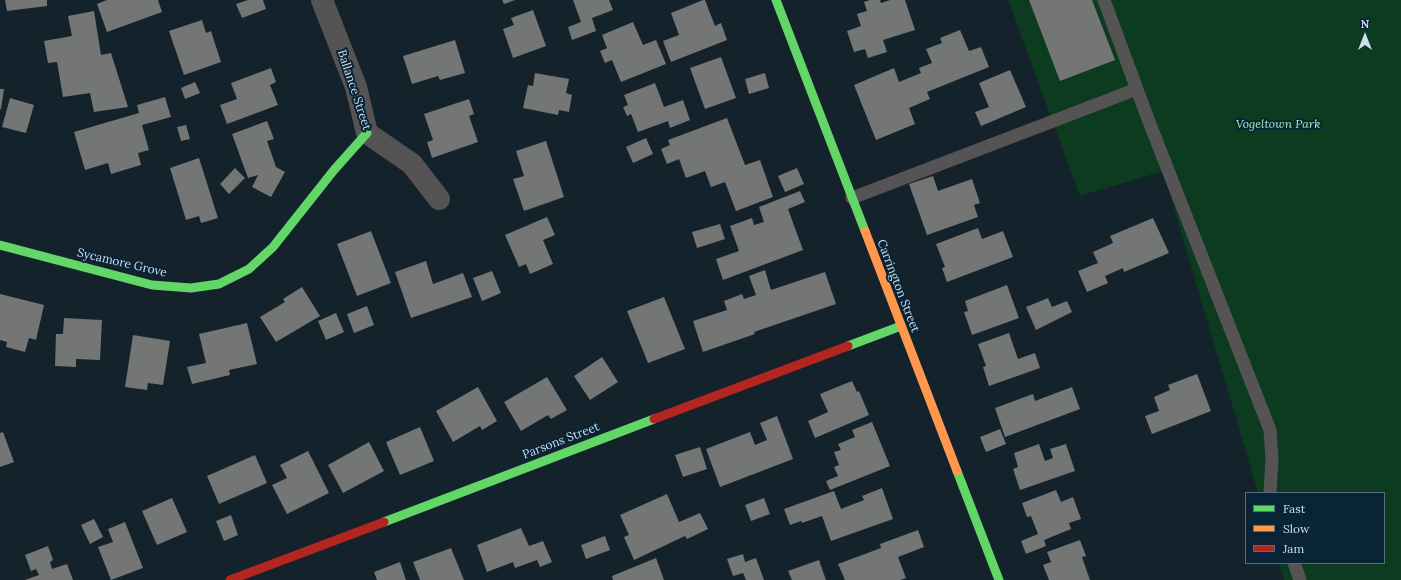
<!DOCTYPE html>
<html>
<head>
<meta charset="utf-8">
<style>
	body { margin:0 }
	#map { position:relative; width:1401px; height:580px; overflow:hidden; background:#14222c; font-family:Lora,serif }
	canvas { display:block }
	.legend { position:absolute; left:1245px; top:492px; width:140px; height:72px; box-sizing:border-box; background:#092437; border:1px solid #586e7f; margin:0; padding:5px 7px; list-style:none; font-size:12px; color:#cedeeb }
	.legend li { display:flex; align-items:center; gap:8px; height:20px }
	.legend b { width:20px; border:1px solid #586e7f }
	.north { position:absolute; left:1345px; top:16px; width:40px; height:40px; -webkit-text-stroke:3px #092437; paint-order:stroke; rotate:0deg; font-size:11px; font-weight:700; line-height:16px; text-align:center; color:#cedeeb }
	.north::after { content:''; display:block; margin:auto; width:14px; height:18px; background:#cedeeb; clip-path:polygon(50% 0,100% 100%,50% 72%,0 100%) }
</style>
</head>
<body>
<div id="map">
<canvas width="1401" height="580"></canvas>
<ul class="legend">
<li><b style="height:5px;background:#63d668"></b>Fast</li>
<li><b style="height:5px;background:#ff974d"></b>Slow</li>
<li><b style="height:5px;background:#b3261e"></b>Jam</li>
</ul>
<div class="north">N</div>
</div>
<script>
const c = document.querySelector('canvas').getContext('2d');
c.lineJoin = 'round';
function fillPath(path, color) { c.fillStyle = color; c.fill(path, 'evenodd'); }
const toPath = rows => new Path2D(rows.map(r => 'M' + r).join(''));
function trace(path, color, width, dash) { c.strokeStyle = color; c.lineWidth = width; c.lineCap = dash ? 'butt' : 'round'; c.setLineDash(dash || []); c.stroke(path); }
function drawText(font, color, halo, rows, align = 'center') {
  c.font = font + ' Lora,serif'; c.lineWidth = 4; c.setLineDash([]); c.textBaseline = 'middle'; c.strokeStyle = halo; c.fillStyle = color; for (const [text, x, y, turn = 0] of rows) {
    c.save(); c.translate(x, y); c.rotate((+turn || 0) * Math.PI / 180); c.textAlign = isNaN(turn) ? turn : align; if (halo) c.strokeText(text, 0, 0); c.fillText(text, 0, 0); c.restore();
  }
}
fillPath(toPath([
	[1008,0,1401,0,1401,580,1284,580,1279,563,1384,563,1384,493,1258,493,1163,171,1080,196]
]), '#0c3b1f');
fillPath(toPath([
	[5,0,47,0,47,6,7,11],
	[107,0,158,0,162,12,107,32,97,4],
	[248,0,263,0,266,9,242,18,236,4],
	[502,0,515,0,504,4],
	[573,0,609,0,613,10,592,18,596,31,572,40,568,27,581,22],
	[703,0,705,0,715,26,721,23,727,40,671,62,663,41,679,35,671,13],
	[870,0,880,0,881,3,890,0,905,0,915,30,883,40,887,52,868,58,865,49,854,52,847,31,861,26,857,14,867,11,864,2],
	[1029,0,1092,0,1115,60,1060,81],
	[533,10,546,46,513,58,503,29,514,25,511,18],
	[94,11,101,55,111,53,128,107,94,112,90,93,63,97,57,62,48,63,44,41,72,36,68,16],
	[202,20,206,33,211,31,221,62,184,75,169,31],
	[633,22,643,45,656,40,666,64,621,82,612,60,605,63,600,51,607,48,602,35],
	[960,30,969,51,981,47,989,67,927,92,930,99,909,108,915,124,876,140,854,85,894,68,899,82,921,73,919,68,932,63,926,49,942,43,940,38],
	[455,40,465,73,440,80,438,76,412,84,403,56],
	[721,57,736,98,705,109,690,68],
	[271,68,276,82,270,85,278,105,227,124,220,105,237,99,231,83],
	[1010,70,1026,107,981,126,975,112,989,107,979,83],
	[535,73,569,79,566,93,572,95,569,112,559,110,558,115,523,108,528,85,533,86],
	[765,73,769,88,749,94,745,79],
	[195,82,200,93,185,99,181,88],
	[655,83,664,107,683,100,690,120,670,128,668,121,638,132,631,114,627,116,623,107,628,105,624,95],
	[0,89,4,89,1,109,0,109],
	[165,97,171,117,142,125,149,150,138,153,141,165,111,174,108,163,85,170,74,132,139,113,137,105],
	[10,98,34,105,26,133,2,127],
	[469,99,474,114,469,116,478,142,432,158,427,142,433,140,424,114],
	[727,118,745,165,760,160,773,197,736,211,725,182,711,187,705,171,686,178,679,159,667,164,661,149,670,145,668,140],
	[267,121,274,139,267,141,276,167,285,172,271,197,252,187,258,175,248,178,232,134],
	[186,125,190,139,181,141,177,127],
	[646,138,653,154,633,163,626,147],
	[546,141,564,197,524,211,513,179,524,176,516,151],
	[199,158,218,218,201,223,199,216,186,220,170,168],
	[235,168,245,178,229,194,220,184],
	[797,168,804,184,785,192,778,176],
	[933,176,938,191,972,179,980,203,974,205,978,217,927,235,909,184],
	[800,191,805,202,788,209,803,250,723,280,716,259,739,251,730,226,752,218,754,225,764,222,759,207],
	[547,217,555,235,543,240,553,264,530,274,526,264,519,267,505,235],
	[1153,218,1169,253,1124,272,1123,268,1105,276,1108,283,1087,292,1078,271,1098,263,1093,252,1113,243,1110,236],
	[720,224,725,239,697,248,692,232],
	[978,228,982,239,1003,231,1013,257,947,282,942,268,945,267,936,244],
	[371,231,391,283,357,296,337,244],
	[426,261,433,284,463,273,472,297,411,318,395,272],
	[765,270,771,290,825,272,836,304,754,332,755,334,703,352,693,321,727,310,724,301,742,294,744,299,756,295,749,276],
	[492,271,501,293,482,301,473,278],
	[1007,285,1019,318,972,335,964,312,968,311,965,301],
	[302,287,320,316,276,342,260,317,285,302,283,299],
	[0,294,44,305,36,340,29,338,25,352,6,347,7,342,0,340],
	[664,297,685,349,648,363,627,311],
	[1048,298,1052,307,1067,301,1072,312,1036,330,1026,307],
	[367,306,374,325,354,333,347,314],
	[336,313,344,332,326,340,318,321],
	[64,318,102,320,100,360,76,359,76,367,55,366,56,334,63,334],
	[247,323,257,364,229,370,230,375,192,384,187,367,206,363,199,334],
	[1009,333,1018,359,1035,353,1040,368,989,386,983,367,986,366,978,344],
	[133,335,170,341,163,385,148,383,147,390,125,387],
	[602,357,618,382,590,400,574,376],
	[1197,374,1211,411,1152,434,1145,416,1159,411,1154,397,1170,390,1168,385],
	[547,377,567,410,551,419,548,415,521,431,504,402],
	[852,381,857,392,859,391,869,415,815,438,808,421,828,412,820,394],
	[478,387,497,421,482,430,480,426,453,442,436,411],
	[1072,387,1080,409,1005,437,995,408,1033,394,1035,401],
	[777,416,793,459,720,487,706,449,750,432,755,445,767,440,760,423],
	[872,422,890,466,830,490,826,481,838,476,834,467,839,465,834,452,841,450,838,444,855,437,852,430],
	[420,427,434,461,400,475,386,442],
	[1000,429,1006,444,986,452,980,437],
	[3,432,14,462,0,467,0,433],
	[369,442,384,471,343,493,328,465],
	[1039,444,1045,461,1053,458,1050,449,1066,444,1075,471,1020,490,1013,469,1018,467,1014,453],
	[700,447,707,469,683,477,675,455],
	[308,451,329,493,287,514,272,485,287,478,280,465],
	[255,455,267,483,219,504,207,476],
	[882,488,893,519,831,541,822,516,802,523,801,521,790,525,784,509,834,491,841,509,864,500,862,496],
	[1056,490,1061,502,1073,497,1081,519,1069,523,1071,529,1044,540,1046,546,1026,554,1021,541,1038,534,1031,516,1027,517,1022,503],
	[667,494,679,522,700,513,708,529,687,539,685,536,634,560,624,537,629,535,620,515],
	[172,498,187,532,157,545,142,511],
	[764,498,770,514,751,521,745,505],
	[231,515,238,535,224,541,216,521],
	[94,519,103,537,90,544,81,525],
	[125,522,143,568,111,580,98,547,113,542,108,529],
	[521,528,529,546,543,541,552,562,540,567,537,560,515,568,513,562,487,572,477,545],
	[918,530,924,547,898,557,906,578,900,580,845,580,838,564,881,548,880,544],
	[605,536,610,550,586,559,581,545],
	[1080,540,1086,556,1082,557,1090,580,1049,580,1043,565,1051,562,1047,552],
	[48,546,53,560,50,562,52,569,67,564,73,580,25,580,39,575,36,569,31,571,25,555],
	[451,548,464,580,420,580,413,562],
	[743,554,745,562,756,558,764,580,746,580,743,573,733,576,727,559],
	[656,558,664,580,613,580,612,576],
	[819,560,826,580,792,580,788,571],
	[400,562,406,580,377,580,374,572]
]), '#747675');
trace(toPath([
	[1104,0,1148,119,1270,430,1272,459,1270,493],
	[852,198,1137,89],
	[1294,563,1300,580]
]), '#565354', 13);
trace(toPath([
	[322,0,356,87,367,133,412,164,439,199]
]), '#565354', 22);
trace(toPath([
	[776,0,865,231],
	[0,245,152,285,191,288,219,284,249,269,273,247,334,170,367,133],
	[848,346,901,326],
	[957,471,999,580],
	[384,522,654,419]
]), '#63d668', 9);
trace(toPath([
	[865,231,957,471]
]), '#ff974d', 9);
trace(toPath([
	[654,419,848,346],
	[230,580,384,522]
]), '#b3261e', 9);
drawText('12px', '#cedeeb', '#092437', [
	["Ballance Street",354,90,72],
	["Sycamore Grove",122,263,13],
	["Carrington Street",898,286,69],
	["Parsons Street",561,441,-21]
]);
drawText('italic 12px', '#9eefb0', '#092437', [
	["Vogeltown Park",1278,125]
]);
</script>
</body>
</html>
